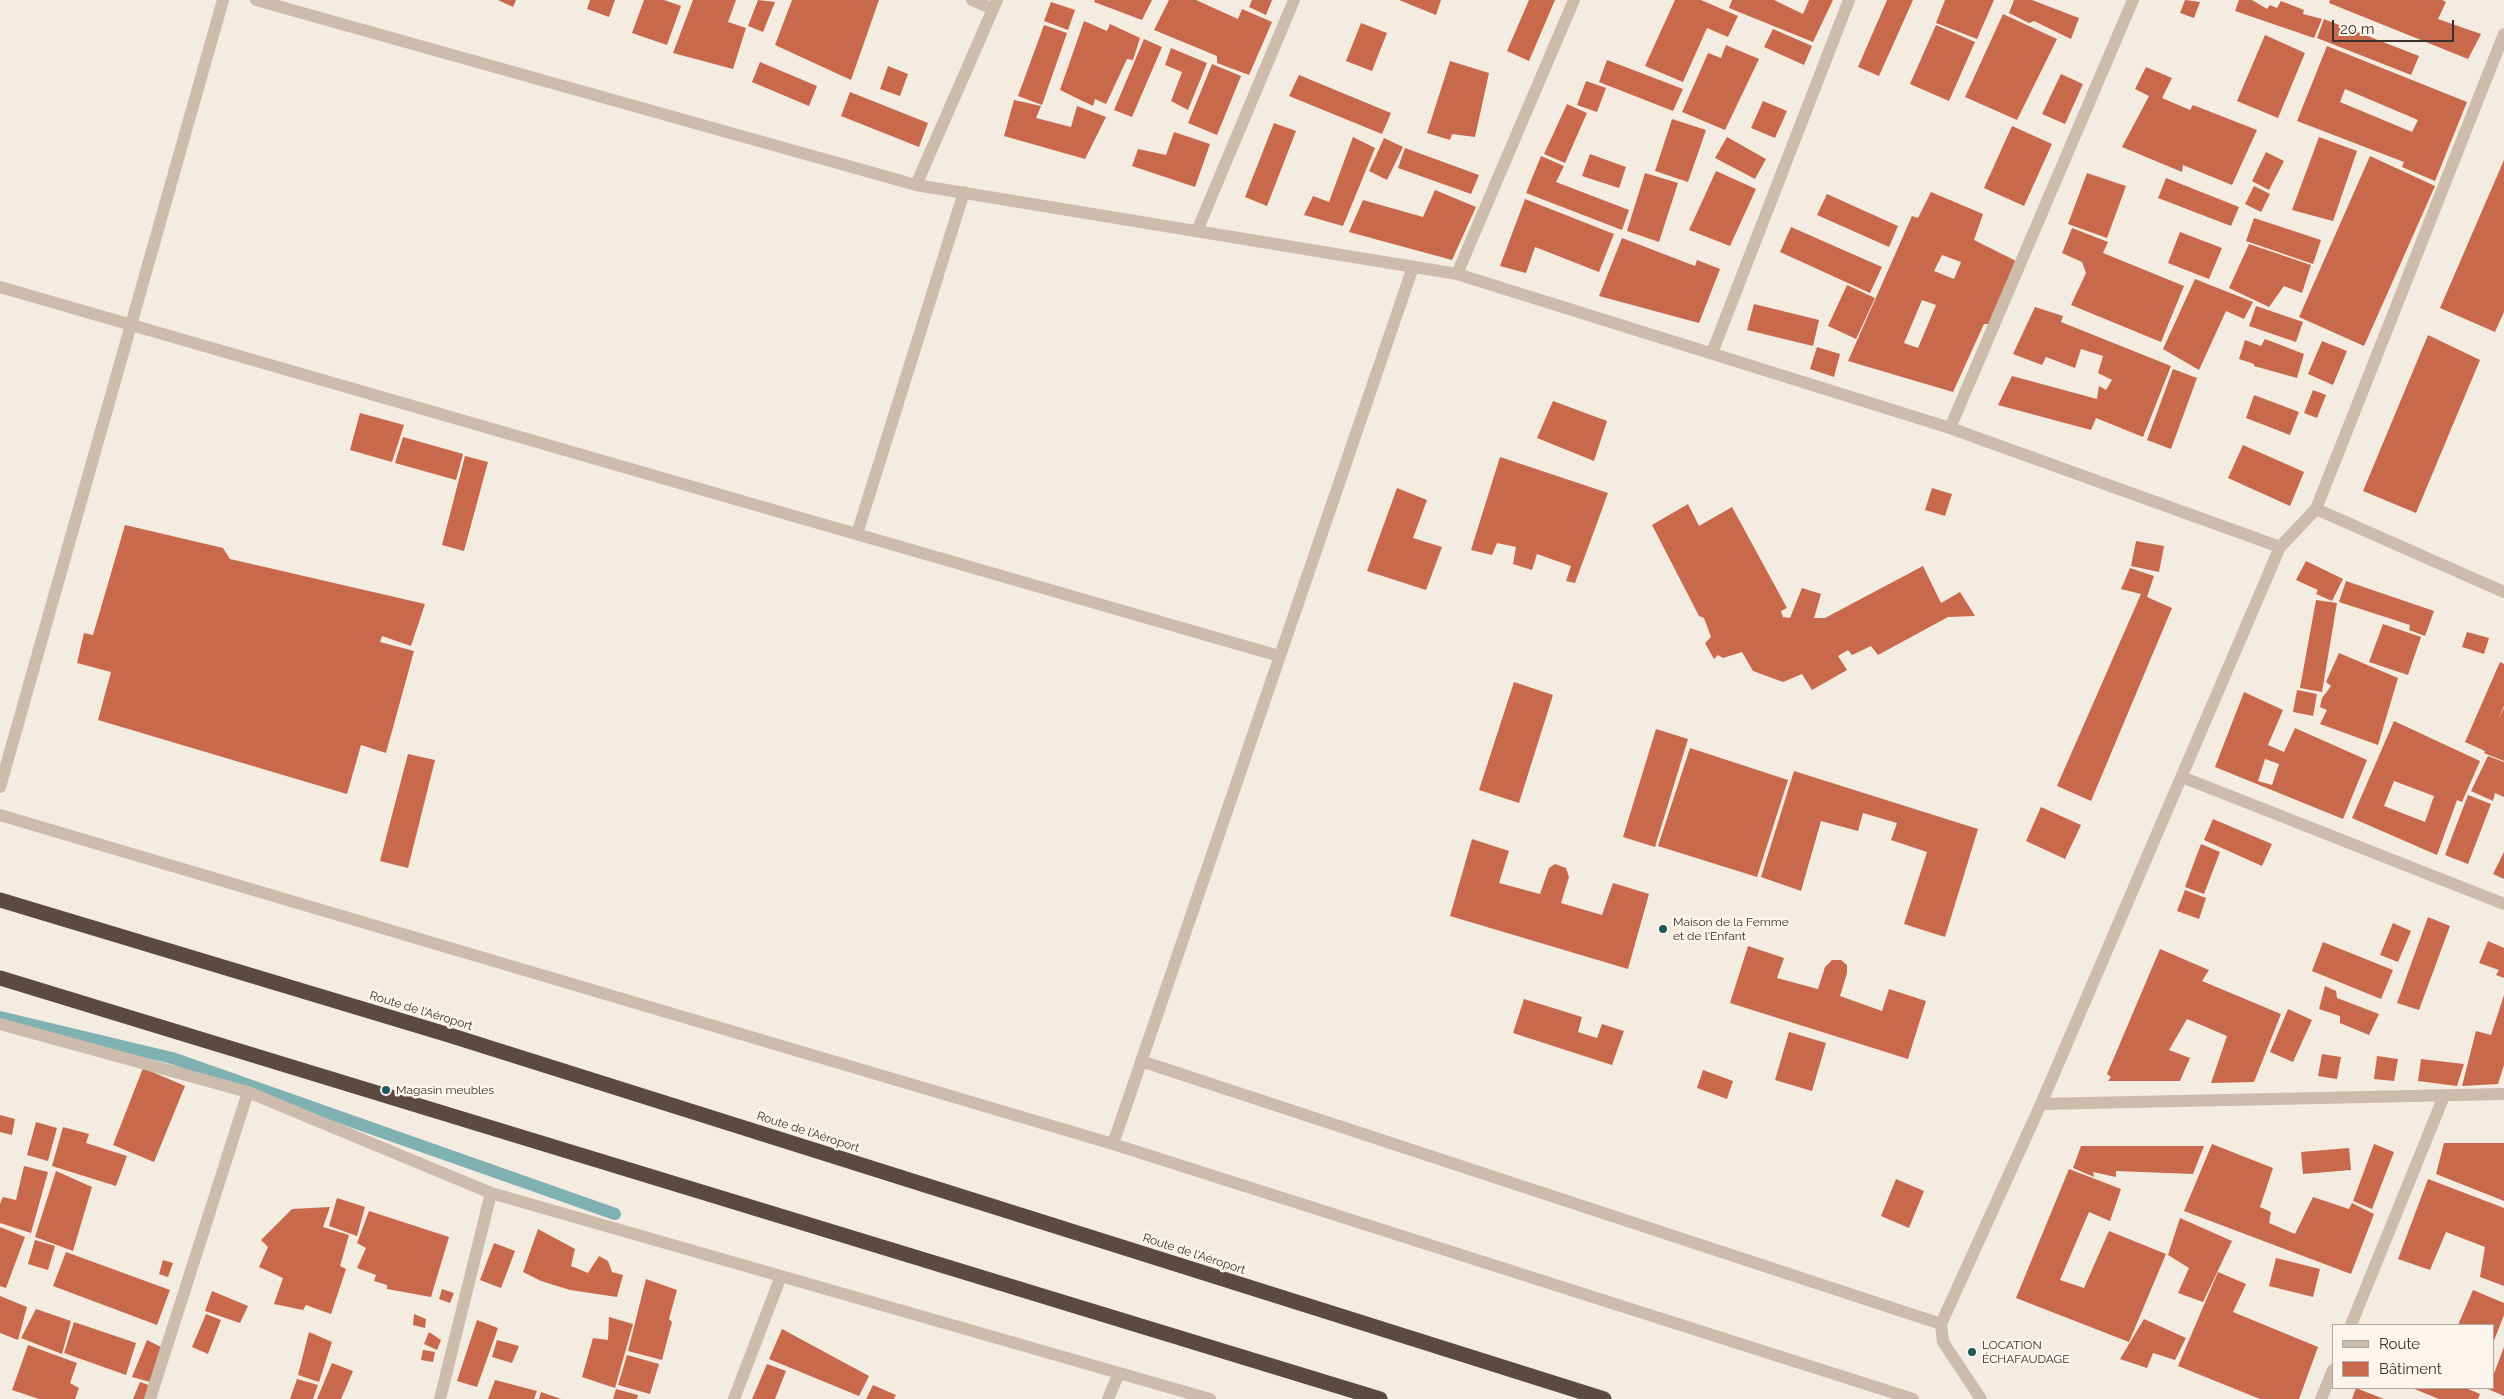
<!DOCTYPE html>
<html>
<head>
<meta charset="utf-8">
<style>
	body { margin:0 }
	#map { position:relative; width:2504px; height:1399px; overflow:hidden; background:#f4ebe1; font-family:Raleway,sans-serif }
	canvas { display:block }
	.legend { position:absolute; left:2332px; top:1324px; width:162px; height:65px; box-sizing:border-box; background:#fbf5ee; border:1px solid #aea6a0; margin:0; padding:6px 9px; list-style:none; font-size:15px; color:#3b302b }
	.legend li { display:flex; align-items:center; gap:10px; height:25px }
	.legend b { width:25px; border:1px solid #aea6a0 }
	.scale { position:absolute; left:2332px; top:20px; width:122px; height:22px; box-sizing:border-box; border:2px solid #3b302b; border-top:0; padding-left:6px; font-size:15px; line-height:18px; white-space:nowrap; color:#3b302b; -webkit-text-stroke:4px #fbf5ee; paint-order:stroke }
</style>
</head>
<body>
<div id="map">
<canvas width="2504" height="1399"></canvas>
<ul class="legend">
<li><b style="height:6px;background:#cdbbac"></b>Route</li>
<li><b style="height:14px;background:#c8694b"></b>Bâtiment</li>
</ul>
<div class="scale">20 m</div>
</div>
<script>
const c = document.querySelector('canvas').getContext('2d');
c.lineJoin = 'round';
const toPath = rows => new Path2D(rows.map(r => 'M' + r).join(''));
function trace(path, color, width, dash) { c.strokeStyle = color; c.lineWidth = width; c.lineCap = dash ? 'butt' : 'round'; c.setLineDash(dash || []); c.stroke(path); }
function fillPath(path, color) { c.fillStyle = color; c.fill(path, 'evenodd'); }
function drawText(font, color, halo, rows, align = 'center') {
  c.font = font + ' Raleway,sans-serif'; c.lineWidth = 5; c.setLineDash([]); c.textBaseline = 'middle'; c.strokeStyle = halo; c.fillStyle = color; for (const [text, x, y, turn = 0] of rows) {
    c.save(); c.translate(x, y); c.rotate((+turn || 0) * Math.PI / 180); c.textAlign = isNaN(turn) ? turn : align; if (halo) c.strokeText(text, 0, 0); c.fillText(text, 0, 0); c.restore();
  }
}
trace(toPath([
	[0,1017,172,1058,615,1214]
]), '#7fb0b2', 12);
fillPath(toPath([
	[498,0,516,0,513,7],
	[590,0,615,0,609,17,587,9],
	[644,0,664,0,681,6,667,45,632,33],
	[693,0,736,0,728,22,746,28,733,69,673,53],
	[758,0,775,2,763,32,748,26],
	[792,0,879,0,851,80,775,45],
	[1095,0,1152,0,1142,20,1094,2],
	[1169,0,1196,0,1238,19,1242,9,1272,22,1249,75,1217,63,1217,56,1154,30],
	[1252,0,1272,0,1266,15,1249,7],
	[1399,0,1441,0,1436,15],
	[1529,0,1555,0,1529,61,1507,51],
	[1675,0,1701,0,1738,16,1728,37,1707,28,1683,82,1645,66],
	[1732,0,1774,0,1803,14,1809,0,1833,0,1813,42,1729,8],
	[1887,0,1913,0,1879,76,1858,67],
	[1945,0,1994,0,1977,39,1936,23],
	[2014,0,2032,0,2079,18,2071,39,2034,21,2029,23,2009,13],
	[2185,0,2200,2,2194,18,2180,13],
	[2239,0,2252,0,2267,9,2270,5,2277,8,2281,1,2304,10,2303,14,2322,19,2314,38,2235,11],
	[2330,0,2442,0,2446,2,2438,19,2481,34,2468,59,2329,3],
	[1051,2,1075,10,1068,30,1044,21],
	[2003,14,2057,39,2017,120,1965,97],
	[2324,19,2419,56,2411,75,2317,38],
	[1084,21,1107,31,1110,24,1140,38,1133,60,1127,59,1106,104,1095,99,1093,106,1060,90],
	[1361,23,1387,33,1372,71,1346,61],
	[1044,25,1067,33,1042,105,1018,96],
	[1936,25,1975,42,1949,101,1910,84],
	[1773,29,1812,46,1804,65,1764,47],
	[2265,35,2305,53,2278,118,2237,101],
	[1144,39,1162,47,1132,117,1114,110],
	[1726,45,1759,59,1725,130,1682,112,1708,53,1721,58],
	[2327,46,2467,102,2435,181,2402,167,2404,162,2297,121],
	[2345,89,2418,120,2412,132,2340,102],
	[1171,48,1207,63,1188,110,1171,101,1182,72,1165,65],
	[1607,60,1683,89,1673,111,1599,82],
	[1450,61,1489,73,1475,137,1452,134,1450,140,1427,133],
	[760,62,817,86,809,106,752,82],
	[1212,64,1241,76,1217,135,1188,123],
	[888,66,908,74,900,96,880,89],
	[2146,67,2172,78,2162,98,2190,110,2193,105,2257,130,2232,185,2183,165,2182,172,2122,147,2149,96,2135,89],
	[2061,74,2083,84,2065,124,2042,114],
	[1299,75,1391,113,1382,134,1289,96],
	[1586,81,1606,88,1597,112,1577,105],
	[850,92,928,123,919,147,841,116],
	[1014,100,1041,106,1036,118,1071,127,1077,106,1106,117,1085,159,1004,136],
	[1763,101,1787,111,1775,138,1751,128],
	[1567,104,1587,113,1565,163,1544,154],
	[1672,119,1706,130,1688,182,1655,171],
	[1274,123,1296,131,1267,206,1245,197],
	[2012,126,2052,144,2024,206,1984,188],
	[1174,132,1210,144,1195,187,1132,166,1138,149,1166,155],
	[1353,137,1375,148,1343,226,1304,215,1313,196,1329,202],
	[1727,137,1766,159,1755,179,1715,158],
	[2319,137,2357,151,2333,221,2292,210],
	[1384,138,1403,147,1387,180,1369,171],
	[1405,148,1479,175,1471,194,1398,168],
	[2266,152,2284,161,2269,190,2252,181],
	[1590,154,1626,167,1619,188,1582,176],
	[1541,156,1564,166,1556,182,1629,210,1622,230,1526,193],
	[2370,156,2435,186,2364,346,2299,317],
	[2504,160,2504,312,2495,332,2440,308],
	[1716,171,1756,189,1730,246,1689,230],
	[1645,173,1678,183,1659,242,1627,231],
	[2087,173,2126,186,2107,238,2068,224],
	[2166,178,2239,207,2231,226,2158,198],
	[2254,186,2270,194,2261,212,2245,204],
	[1435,190,1476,207,1452,260,1349,232,1363,200,1423,217],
	[1931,192,1983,214,1974,240,2016,261,1990,324,1984,324,1953,392,1848,361,1912,216,1918,218],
	[1942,255,1961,262,1954,279,1934,271],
	[1922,300,1936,305,1918,348,1904,343],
	[1827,194,1898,226,1889,247,1817,215],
	[1525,199,1614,234,1599,272,1535,247,1526,273,1500,266],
	[2254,218,2321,240,2313,264,2246,241],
	[1791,227,1882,267,1870,293,1780,252],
	[2072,228,2108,242,2103,253,2184,286,2161,342,2071,305,2086,273,2082,262,2062,253],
	[2180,232,2222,248,2209,279,2168,263],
	[1622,238,1695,266,1697,260,1720,269,1699,323,1599,296],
	[2249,244,2311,265,2302,293,2284,286,2269,307,2229,288],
	[2195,279,2253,302,2244,319,2226,311,2199,370,2163,349],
	[1847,285,1875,298,1856,339,1828,326],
	[1754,304,1819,320,1813,346,1747,330],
	[2256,306,2303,322,2296,342,2249,326],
	[2035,307,2063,316,2061,322,2171,366,2143,437,2096,418,2091,430,1998,405,2012,376,2097,399,2099,386,2106,390,2112,380,2098,373,2103,356,2081,349,2075,368,2046,357,2042,365,2013,354],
	[2428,335,2480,360,2416,513,2363,491],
	[2265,339,2304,354,2297,378,2254,366,2254,364,2239,359,2245,340,2261,346],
	[2322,341,2347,351,2333,385,2308,374],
	[1817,347,1840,354,1834,377,1810,369],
	[2173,369,2197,378,2171,449,2147,440],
	[2313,390,2326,395,2317,418,2304,413],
	[2254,395,2299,412,2290,435,2246,418],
	[1553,401,1607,421,1594,461,1537,438],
	[360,413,404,425,392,462,350,450],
	[403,437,463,454,456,480,395,463],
	[2243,445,2304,472,2290,506,2228,478],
	[465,456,488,462,464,551,442,545],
	[1500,457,1608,493,1575,583,1566,581,1571,566,1537,554,1532,570,1513,564,1516,547,1497,543,1492,555,1471,550],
	[1397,488,1427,500,1413,538,1442,547,1426,590,1367,571],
	[1932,488,1952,494,1945,516,1925,510],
	[1688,504,1699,526,1732,507,1787,608,1781,611,1783,617,1790,618,1802,588,1821,594,1814,618,1825,618,1923,566,1941,603,1960,592,1975,616,1948,617,1878,655,1871,646,1852,655,1848,650,1838,656,1847,670,1812,690,1802,674,1783,682,1753,671,1742,652,1723,658,1718,655,1714,659,1705,643,1711,637,1704,618,1699,616,1652,525],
	[125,525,223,548,230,559,425,604,411,646,382,636,380,642,414,651,386,753,361,745,347,794,98,720,111,672,77,663,84,633,93,635],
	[2136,541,2164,546,2159,572,2131,566],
	[2306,561,2343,579,2332,601,2316,594,2318,590,2296,580],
	[2130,568,2154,576,2147,597,2172,608,2091,801,2057,786,2141,594,2121,589],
	[2346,581,2434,611,2425,636,2409,630,2410,625,2339,602],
	[2316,600,2337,603,2322,692,2300,688],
	[2383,624,2421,637,2408,675,2369,662],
	[2467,632,2489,638,2484,654,2462,647],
	[2339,653,2398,678,2378,745,2320,724,2327,710,2320,707,2322,698,2331,686,2326,682],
	[2500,662,2504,664,2504,706,2498,720,2504,708,2504,761,2484,753,2485,751,2465,742],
	[1514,682,1553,695,1519,803,1479,790],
	[2297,690,2317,694,2313,716,2293,712],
	[2244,692,2283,710,2268,745,2284,752,2295,728,2367,760,2343,819,2215,767],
	[2265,759,2279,764,2272,785,2258,781],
	[2394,721,2480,761,2462,802,2457,800,2437,855,2352,818],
	[2394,781,2434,796,2425,822,2384,806],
	[1656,729,1688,739,1655,847,1623,837],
	[1690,748,1788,780,1757,877,1658,846],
	[408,754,435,760,408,868,380,861],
	[2488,756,2504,762,2504,797,2495,793,2493,801,2471,791],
	[1794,771,1978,829,1945,937,1904,924,1927,852,1891,840,1897,823,1863,813,1858,831,1821,821,1801,891,1761,877],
	[2468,795,2491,804,2468,864,2445,855],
	[2041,807,2081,825,2065,859,2026,841],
	[2213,819,2272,844,2262,866,2204,840],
	[1472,839,1509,851,1499,883,1540,894,1549,868,1555,864,1566,868,1569,877,1561,903,1602,915,1613,883,1649,894,1628,969,1450,916],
	[2201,844,2220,852,2204,894,2185,887],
	[2504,852,2504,879,2493,874],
	[2185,890,2206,898,2199,919,2177,911],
	[2428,917,2450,926,2419,1010,2397,1003],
	[2393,923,2411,931,2398,962,2380,955],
	[2488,941,2504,948,2504,978,2496,975,2499,970,2479,963],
	[2323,942,2393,970,2381,999,2312,971],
	[1748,946,1784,958,1777,978,1818,989,1825,967,1832,960,1841,960,1847,965,1847,973,1840,996,1882,1011,1889,989,1926,1001,1908,1059,1730,1003],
	[2160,949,2209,970,2202,981,2281,1014,2254,1082,2211,1083,2227,1036,2187,1019,2169,1050,2190,1058,2180,1081,2108,1081,2111,1077,2107,1074],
	[2325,986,2336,991,2337,998,2379,1014,2369,1035,2340,1023,2340,1016,2319,1009],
	[2504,995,2504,1065,2498,1084,2462,1086,2476,1031,2491,1035],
	[1524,999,1582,1017,1578,1032,1597,1038,1602,1024,1624,1031,1612,1065,1513,1033],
	[2288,1009,2312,1020,2293,1062,2270,1052],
	[1789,1032,1826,1043,1812,1091,1775,1080],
	[2322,1054,2341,1057,2337,1079,2318,1076],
	[2377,1056,2398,1059,2394,1081,2374,1079],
	[2421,1059,2464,1064,2457,1086,2418,1081],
	[143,1068,185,1086,154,1162,113,1145],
	[1703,1070,1733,1081,1727,1099,1697,1088],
	[0,1115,15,1119,12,1135,0,1132],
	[36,1122,57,1128,48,1161,27,1155],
	[63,1127,89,1134,86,1143,127,1156,116,1186,52,1166],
	[2444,1143,2504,1143,2504,1201,2436,1174],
	[2212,1144,2273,1168,2260,1207,2271,1212,2269,1223,2295,1234,2313,1197,2349,1209,2352,1203,2374,1214,2351,1274,2184,1211],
	[2374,1144,2394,1152,2372,1209,2353,1201],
	[2081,1146,2204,1146,2193,1174,2116,1171,2116,1177,2093,1172,2094,1177,2073,1168],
	[2349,1148,2351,1170,2303,1174,2301,1152],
	[24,1166,48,1172,31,1233,0,1223,0,1204,3,1197,16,1200],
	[2069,1169,2121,1189,2110,1221,2089,1212,2060,1280,2084,1288,2109,1231,2166,1254,2129,1342,2016,1298],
	[56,1171,92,1187,73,1251,35,1237],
	[1896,1179,1924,1191,1909,1228,1881,1216],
	[2428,1179,2504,1208,2504,1286,2480,1277,2485,1247,2446,1232,2430,1270,2398,1259],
	[337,1198,365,1207,357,1236,329,1226],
	[330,1207,323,1227,349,1235,340,1266,346,1269,331,1314,306,1305,303,1310,274,1304,283,1278,259,1267,268,1247,261,1240,292,1209],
	[369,1211,449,1237,431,1297,387,1289,387,1285,374,1281,376,1275,357,1268,366,1248,357,1243],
	[2180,1218,2232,1241,2203,1302,2178,1293,2189,1268,2168,1255],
	[0,1227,25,1237,6,1288,0,1286],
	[538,1229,575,1249,571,1266,588,1273,599,1256,608,1261,612,1272,623,1275,617,1297,570,1290,541,1281,523,1272],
	[35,1240,55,1246,48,1270,28,1264],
	[494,1243,515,1251,501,1288,480,1280],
	[66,1252,170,1290,157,1325,53,1286],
	[2276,1258,2320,1269,2313,1297,2269,1286],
	[163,1260,173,1263,168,1277,159,1274],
	[2218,1272,2246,1284,2233,1312,2318,1347,2299,1399,2260,1399,2178,1366],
	[646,1279,677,1290,669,1319,672,1322,662,1360,628,1351],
	[442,1289,454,1293,450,1303,439,1299],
	[2473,1290,2504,1303,2504,1315,2493,1343,2493,1325,2458,1325],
	[212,1291,248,1306,240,1323,205,1311],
	[0,1296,27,1307,18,1340,0,1333],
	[36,1309,71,1321,62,1354,21,1338],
	[206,1314,221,1320,208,1354,192,1347],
	[414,1314,426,1319,425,1328,413,1325],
	[609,1317,633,1324,615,1388,582,1377,593,1338,608,1340],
	[2144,1319,2186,1338,2175,1360,2153,1353,2147,1368,2120,1359],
	[477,1320,498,1328,477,1387,457,1381],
	[74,1322,136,1343,126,1375,64,1353],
	[782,1329,869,1376,859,1396,769,1359],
	[309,1332,332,1342,319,1382,298,1375],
	[429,1332,441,1340,437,1350,424,1344],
	[147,1340,163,1348,154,1383,132,1377],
	[497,1340,519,1346,512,1363,492,1357],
	[28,1345,77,1363,70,1383,79,1388,75,1399,39,1399,12,1390],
	[2504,1347,2504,1396,2488,1389,2493,1388,2493,1376],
	[423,1350,435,1352,433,1362,421,1360],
	[627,1355,659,1364,650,1394,618,1385],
	[332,1363,353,1371,341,1399,317,1399],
	[767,1364,786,1371,775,1399,752,1399],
	[297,1379,318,1385,313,1399,290,1399],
	[495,1380,537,1391,534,1399,488,1399],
	[140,1382,151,1386,146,1399,133,1399],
	[873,1385,896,1395,894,1399,866,1399],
	[2356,1388,2384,1399,2352,1399],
	[2412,1388,2466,1388,2480,1394,2478,1399,2439,1399],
	[616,1389,638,1395,637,1399,613,1399],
	[541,1392,561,1399,539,1399]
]), '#c8694b');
trace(toPath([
	[1141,1061,1941,1324]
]), '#cdbbac', 12);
trace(toPath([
	[256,0,916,185,1457,274,1950,428,2280,547],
	[972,0,993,9],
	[916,185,997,0],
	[1197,231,1294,0],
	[1457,274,1574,0],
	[0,287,1279,656],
	[1712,353,1849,0],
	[1950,428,2133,0],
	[2316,509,2504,592],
	[857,534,964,192],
	[2182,777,2504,904],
	[0,787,223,0],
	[0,815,1113,1144,1913,1399],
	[0,1024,248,1092,491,1193,1210,1399],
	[2041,1104,2504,1094],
	[1113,1144,1413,267],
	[2351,1325,2444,1096],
	[150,1399,248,1092],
	[440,1399,491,1193],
	[734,1399,781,1276],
	[1108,1399,1119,1373],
	[1981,1399,1943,1342,1941,1324,2041,1104,2280,547,2316,509,2504,34],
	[2321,1399,2333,1370]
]), '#cdbbac', 12);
trace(toPath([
	[0,900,449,1035,1604,1399],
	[0,978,1380,1399]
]), '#5c4a42', 15);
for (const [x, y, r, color] of [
	[1663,929,5,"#1f5a5e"],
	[386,1090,5,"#1f5a5e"],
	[1972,1352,5,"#1f5a5e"]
]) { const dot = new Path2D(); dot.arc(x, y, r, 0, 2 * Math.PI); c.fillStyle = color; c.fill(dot); trace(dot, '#fbf5ee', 2); }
drawText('12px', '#3b302b', '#fbf5ee', [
	["Maison de la Femme",1673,922],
	["et de l'Enfant",1673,936],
	["Magasin meubles",396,1090],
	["LOCATION",1982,1345],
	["ÉCHAFAUDAGE",1982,1359]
], 'left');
drawText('12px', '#3b302b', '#fbf5ee', [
	["Route de l'Aéroport",421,1011,17],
	["Route de l'Aéroport",808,1132,18],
	["Route de l'Aéroport",1194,1254,18]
]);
</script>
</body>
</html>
